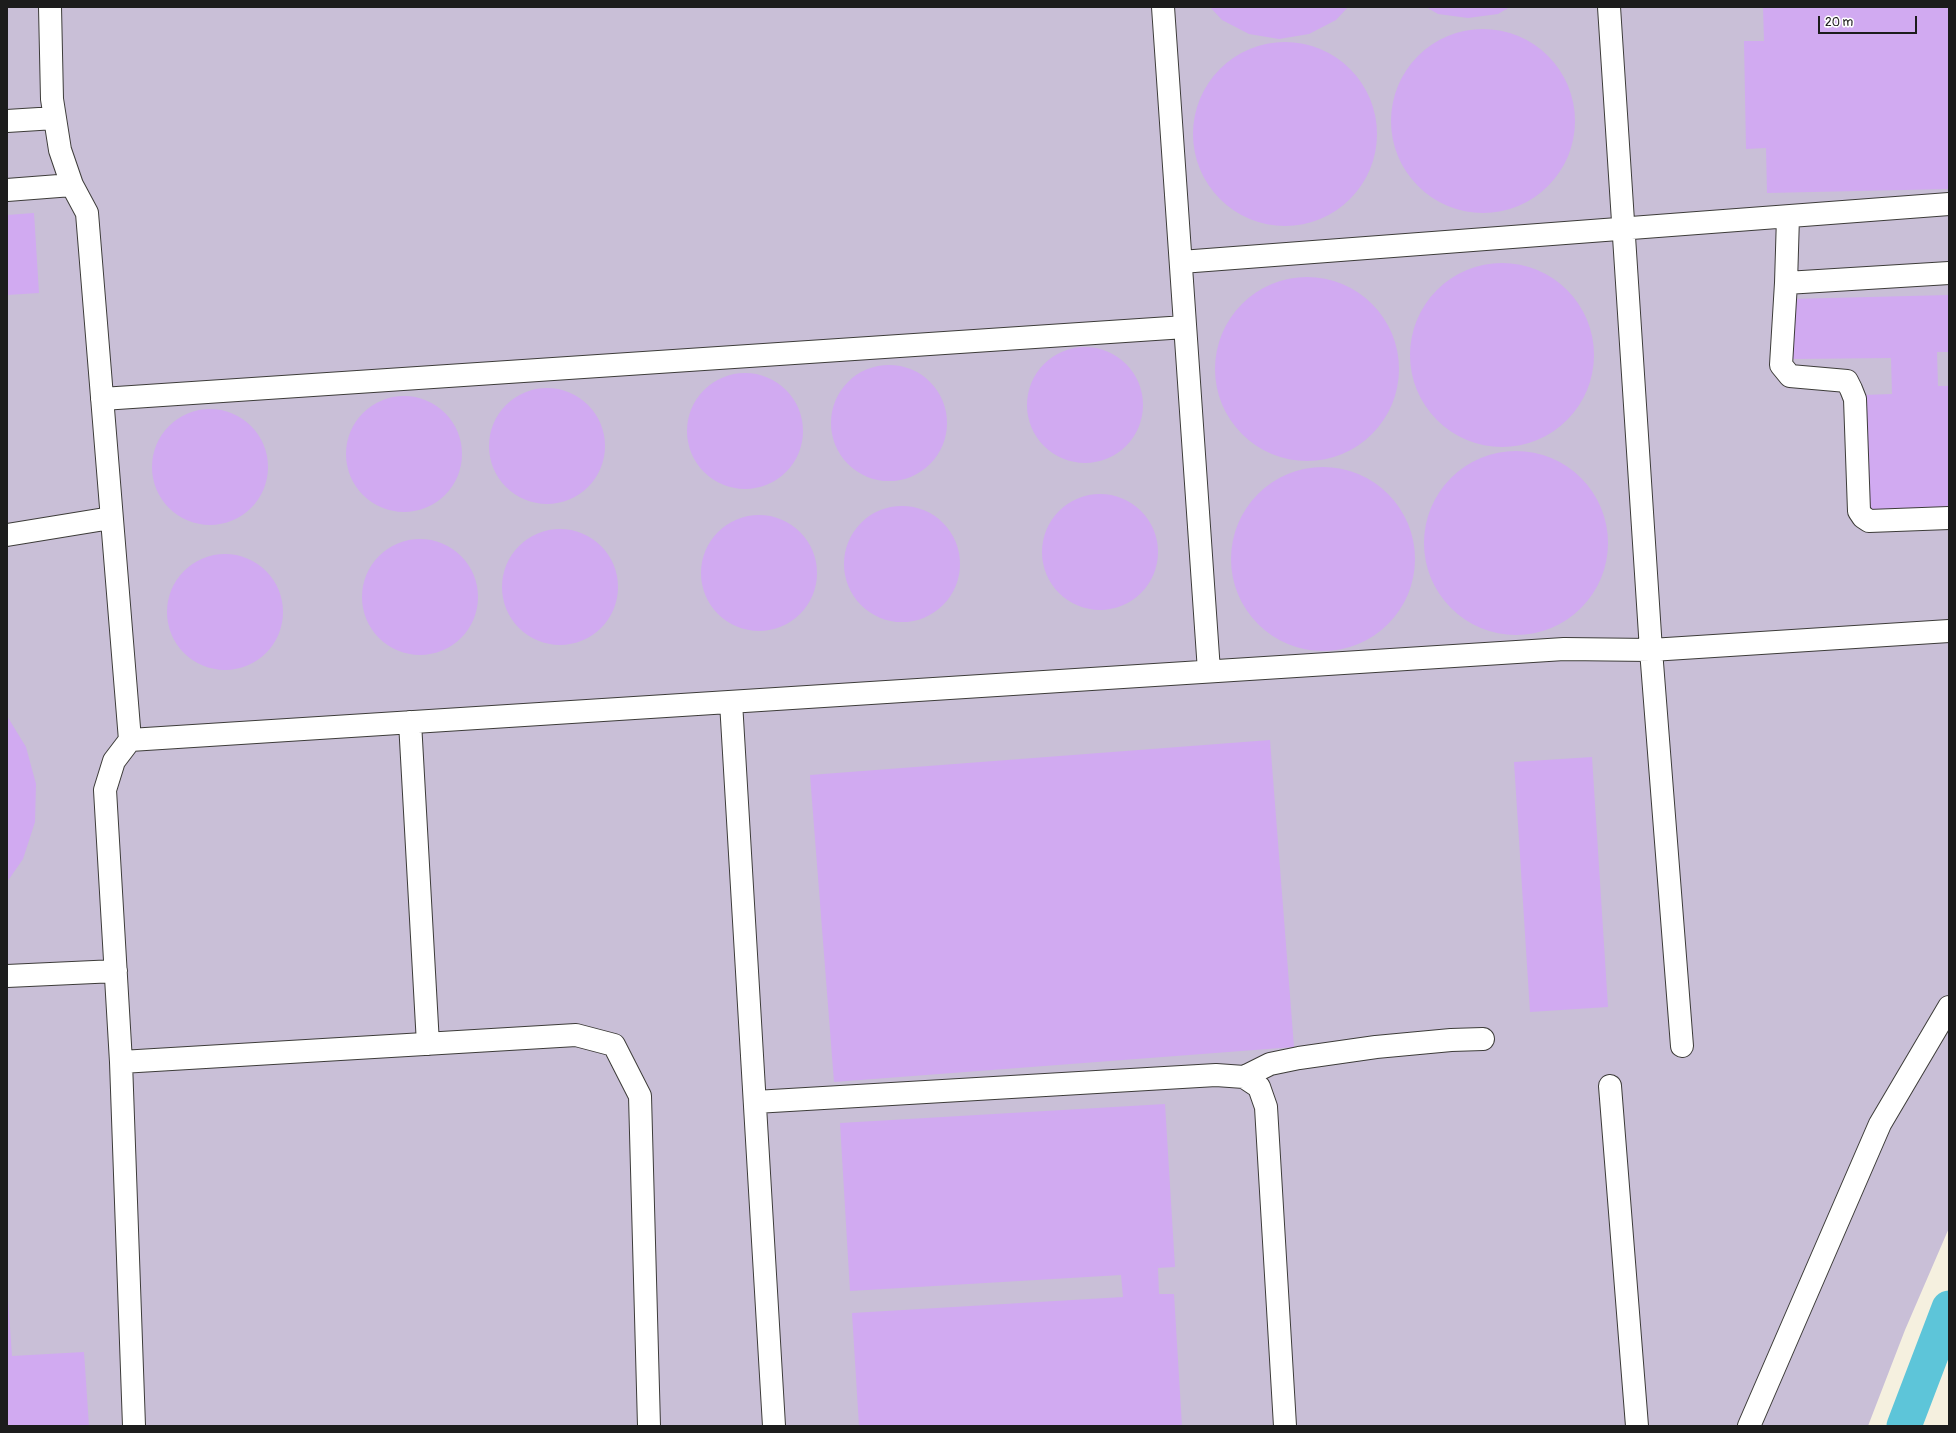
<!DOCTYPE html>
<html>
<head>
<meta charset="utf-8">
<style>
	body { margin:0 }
	#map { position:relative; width:1956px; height:1433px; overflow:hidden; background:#f5f0df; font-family:Pangolin,sans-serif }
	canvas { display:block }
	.frame { position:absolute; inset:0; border:8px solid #1c1c1c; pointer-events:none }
	.scale { position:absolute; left:1818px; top:16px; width:99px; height:18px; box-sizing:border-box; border:2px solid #1c1c1c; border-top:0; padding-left:5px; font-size:12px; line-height:14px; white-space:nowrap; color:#1c1c1c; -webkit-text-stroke:3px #fff; paint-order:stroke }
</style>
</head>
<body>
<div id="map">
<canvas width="1956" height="1433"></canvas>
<div class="frame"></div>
<div class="scale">20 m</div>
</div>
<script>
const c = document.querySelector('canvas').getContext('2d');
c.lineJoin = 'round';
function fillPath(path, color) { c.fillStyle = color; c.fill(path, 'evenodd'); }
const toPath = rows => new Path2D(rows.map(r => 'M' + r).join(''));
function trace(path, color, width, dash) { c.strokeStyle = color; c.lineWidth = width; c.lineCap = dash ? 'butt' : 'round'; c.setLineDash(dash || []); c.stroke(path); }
fillPath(toPath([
	[7,7,1949,7,1949,1228,1905,1330,1868,1426,7,1426]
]), '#c9bfd7');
trace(toPath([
	[1904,1426,1949,1308]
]), '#5dc5d9', 35);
fillPath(toPath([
	[1210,7,1348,7,1336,20,1309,34,1279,39,1249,34,1222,20],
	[1426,7,1510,7,1498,14,1468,18,1438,14],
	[1763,7,1949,7,1949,189,1767,193,1766,148,1746,149,1744,41,1764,41],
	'1391 121a92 92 0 1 1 184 0a92 92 0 1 1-184 0Z',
	'1193 134a92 92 0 1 1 184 0a92 92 0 1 1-184 0Z',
	[34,213,39,293,7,295,7,215],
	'1410 355a92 92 0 1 1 184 0a92 92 0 1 1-184 0Z',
	'1215 369a92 92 0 1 1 184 0a92 92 0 1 1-184 0Z',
	[1949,295,1949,352,1937,352,1938,386,1949,386,1949,511,1866,513,1863,395,1892,394,1891,358,1792,359,1790,299],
	'1027 405a58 58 0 1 1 116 0a58 58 0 1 1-116 0Z',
	'831 423a58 58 0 1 1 116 0a58 58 0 1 1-116 0Z',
	'687 431a58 58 0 1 1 116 0a58 58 0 1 1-116 0Z',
	'489 446a58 58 0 1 1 116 0a58 58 0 1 1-116 0Z',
	'346 454a58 58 0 1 1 116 0a58 58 0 1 1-116 0Z',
	'152 467a58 58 0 1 1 116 0a58 58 0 1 1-116 0Z',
	'1424 543a92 92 0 1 1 184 0a92 92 0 1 1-184 0Z',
	'1231 559a92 92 0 1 1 184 0a92 92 0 1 1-184 0Z',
	'1042 552a58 58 0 1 1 116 0a58 58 0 1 1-116 0Z',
	'844 564a58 58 0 1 1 116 0a58 58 0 1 1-116 0Z',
	'701 573a58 58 0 1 1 116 0a58 58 0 1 1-116 0Z',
	'502 587a58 58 0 1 1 116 0a58 58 0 1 1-116 0Z',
	'362 597a58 58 0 1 1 116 0a58 58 0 1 1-116 0Z',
	'167 612a58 58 0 1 1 116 0a58 58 0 1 1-116 0Z',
	[7,716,26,747,36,784,35,822,23,859,7,882],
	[1270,740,1294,1047,834,1082,810,775],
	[1592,757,1608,1007,1530,1012,1514,762],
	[1165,1104,1175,1267,1158,1268,1159,1294,1174,1294,1182,1426,859,1426,852,1313,1123,1297,1121,1275,850,1291,840,1123],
	[7,1284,12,1356,84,1352,89,1426,7,1426]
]), '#d1aaf1');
const minor = toPath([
	[50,7,52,99,60,150,72,185,87,213,130,740,114,761,105,790,121,1062,134,1426],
	[1163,7,1209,671],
	[1609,7,1651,650,1682,1046],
	[7,121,55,118],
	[7,190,72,185],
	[1788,217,1786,283,1781,365,1790,376,1847,381,1851,389,1855,399,1859,511,1863,517,1869,521,1949,518],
	[1181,262,1949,204],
	[1786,283,1949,273],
	[102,399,1185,327],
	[7,535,111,518],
	[731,702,774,1426],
	[410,722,428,1044],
	[130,740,1564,649,1651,650,1949,631],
	[7,976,116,971],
	[121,1062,576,1035,614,1045,640,1096,649,1426],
	[1244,1077,1270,1064,1299,1058,1376,1047,1451,1040,1483,1039],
	[1610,1086,1637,1426],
	[755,1102,1216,1075,1244,1077,1259,1087,1266,1107,1285,1426],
	[1749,1426,1880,1124,1949,1007]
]);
trace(minor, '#3d3c39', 24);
trace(minor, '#fff', 22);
</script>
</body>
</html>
